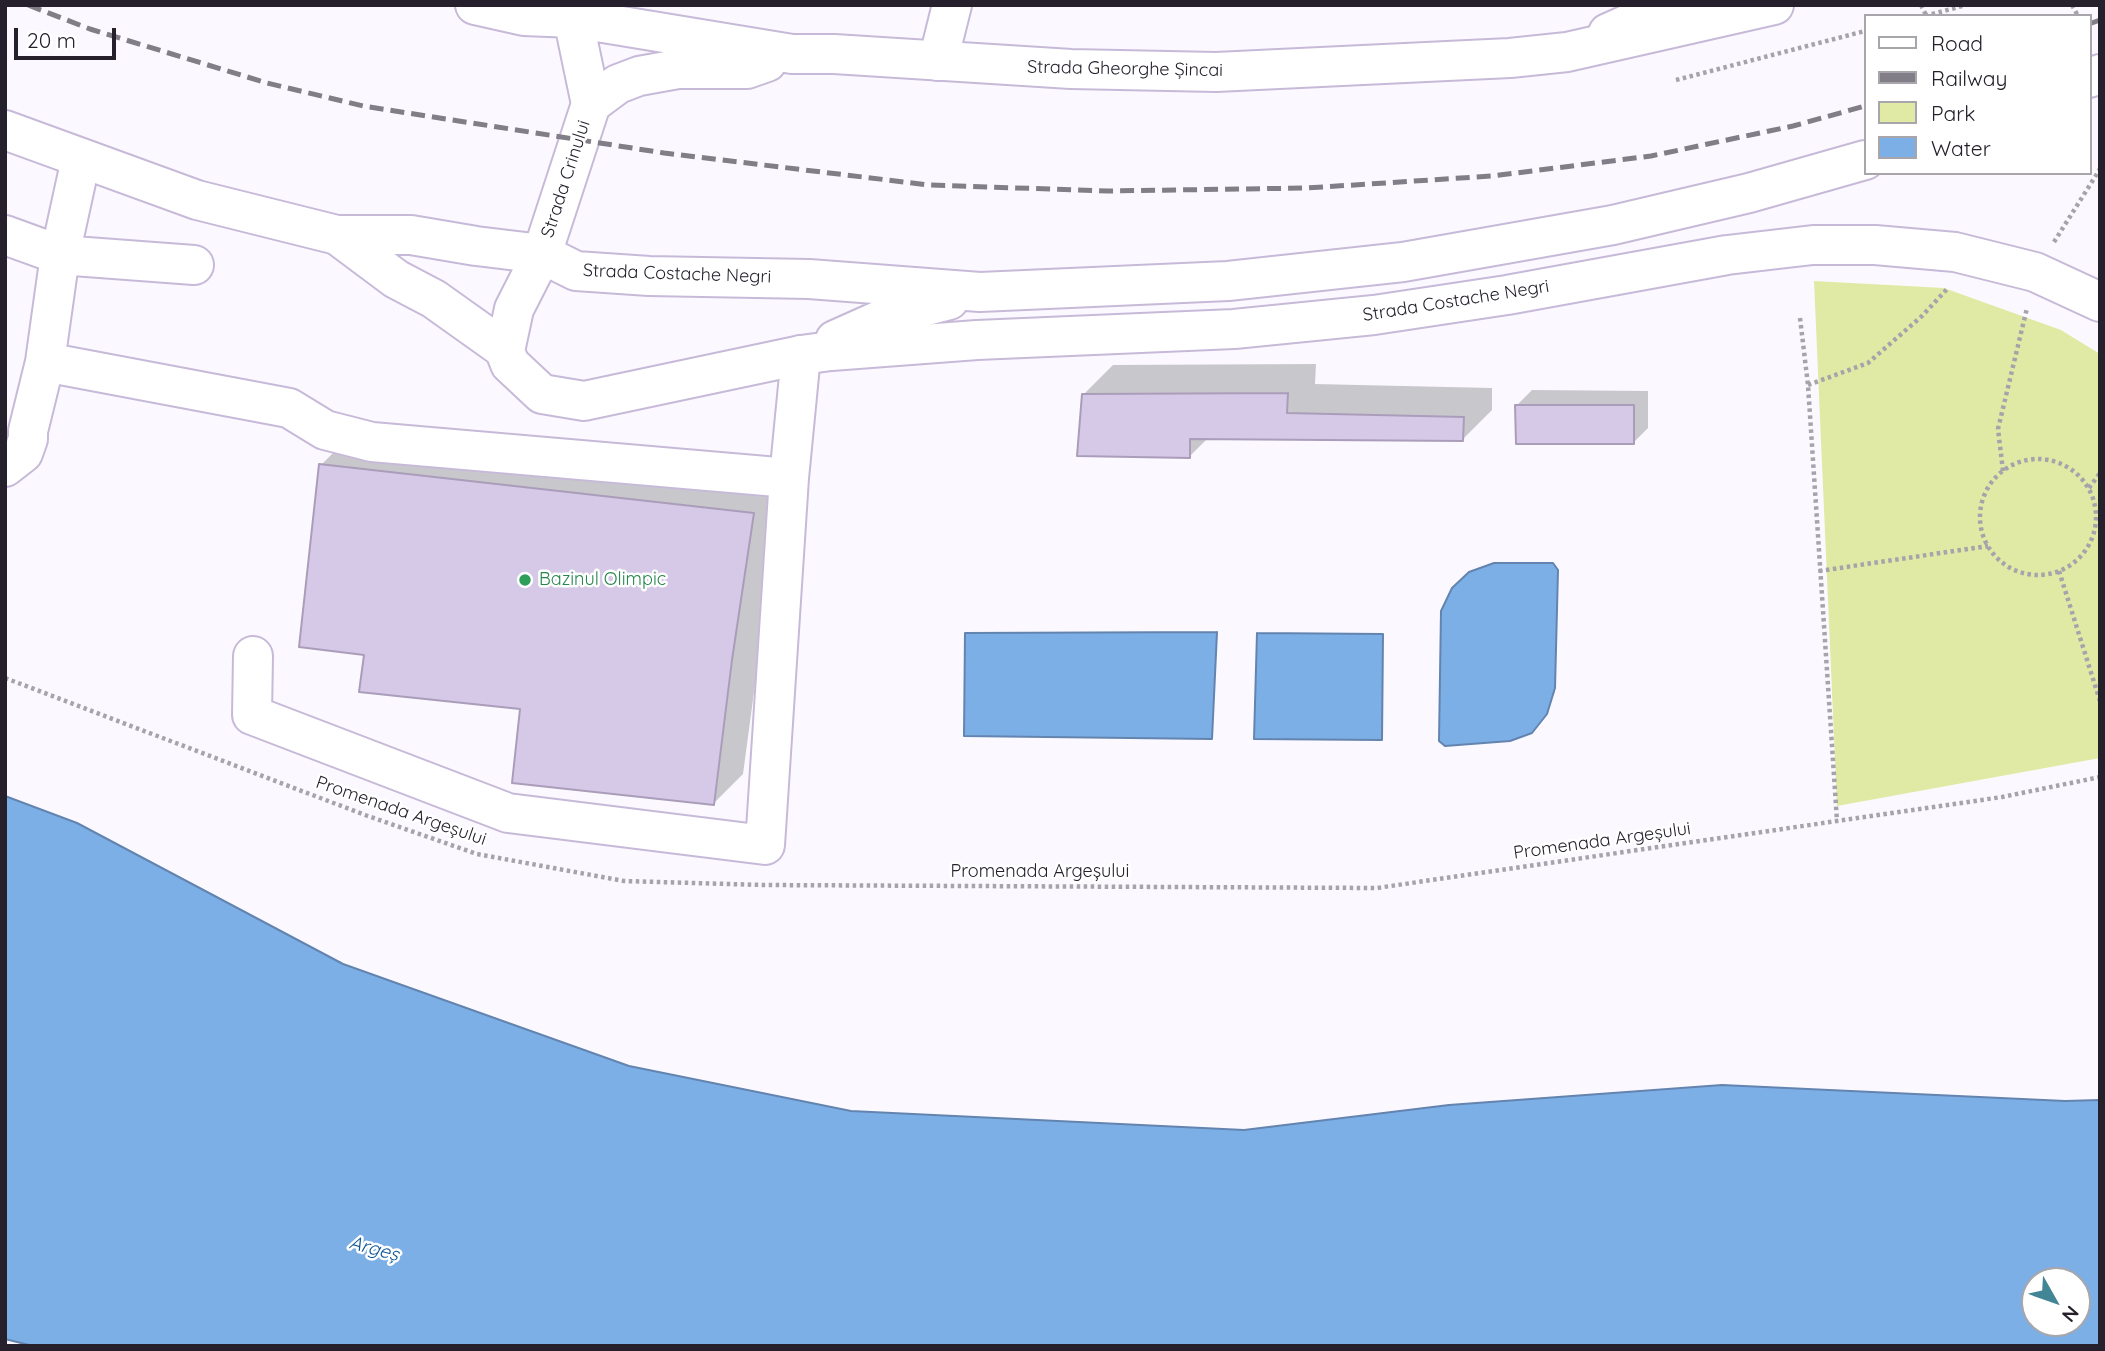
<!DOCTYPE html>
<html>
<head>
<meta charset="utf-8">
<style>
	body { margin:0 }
	#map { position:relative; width:2105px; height:1351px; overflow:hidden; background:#fbf9ff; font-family:Quicksand,sans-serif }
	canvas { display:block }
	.frame { position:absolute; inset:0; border:7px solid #25202b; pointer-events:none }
	.legend { position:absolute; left:1864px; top:14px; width:228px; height:161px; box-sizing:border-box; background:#fff; border:2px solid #a8a6aa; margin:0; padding:9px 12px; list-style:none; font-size:21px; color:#25202b }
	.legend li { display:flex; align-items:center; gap:14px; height:35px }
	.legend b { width:35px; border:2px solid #a8a6aa }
	.north { position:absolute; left:2021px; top:1267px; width:70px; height:70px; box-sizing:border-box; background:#fff; border:2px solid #a8a6aa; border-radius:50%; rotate:130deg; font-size:19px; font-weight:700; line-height:28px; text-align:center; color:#25202b }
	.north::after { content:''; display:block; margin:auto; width:24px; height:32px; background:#428594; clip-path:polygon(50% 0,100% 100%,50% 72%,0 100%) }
	.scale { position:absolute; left:14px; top:28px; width:102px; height:32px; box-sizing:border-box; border:4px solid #25202b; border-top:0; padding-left:9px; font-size:21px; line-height:24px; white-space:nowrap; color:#25202b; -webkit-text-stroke:5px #fff; paint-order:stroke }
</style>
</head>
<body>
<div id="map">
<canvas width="2105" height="1351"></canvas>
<div class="frame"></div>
<ul class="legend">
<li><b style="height:9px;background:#fff"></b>Road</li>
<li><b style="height:9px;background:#827e87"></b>Railway</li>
<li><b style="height:19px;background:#e1eaa4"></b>Park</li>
<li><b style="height:19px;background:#7dafe7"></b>Water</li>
</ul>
<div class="north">N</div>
<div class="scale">20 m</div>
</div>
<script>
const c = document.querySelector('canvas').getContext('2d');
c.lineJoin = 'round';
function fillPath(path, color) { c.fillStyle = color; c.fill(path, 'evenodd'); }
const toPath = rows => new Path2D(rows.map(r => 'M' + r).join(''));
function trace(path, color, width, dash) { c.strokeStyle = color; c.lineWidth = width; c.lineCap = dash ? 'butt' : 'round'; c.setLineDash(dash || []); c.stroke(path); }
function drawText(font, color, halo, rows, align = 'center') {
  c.font = font + ' Quicksand,sans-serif'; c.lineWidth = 5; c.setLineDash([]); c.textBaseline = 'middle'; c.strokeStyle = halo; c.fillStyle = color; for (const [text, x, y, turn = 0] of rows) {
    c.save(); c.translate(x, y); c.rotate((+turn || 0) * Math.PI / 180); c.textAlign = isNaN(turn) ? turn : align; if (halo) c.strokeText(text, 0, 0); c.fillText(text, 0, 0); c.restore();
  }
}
fillPath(toPath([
	[1814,281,1944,288,2061,330,2100,354,2100,758,1837,806]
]), '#e1eaa4');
const water = toPath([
	[1494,563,1553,563,1558,570,1555,688,1547,714,1532,733,1510,741,1445,746,1439,741,1441,611,1452,588,1469,572,1494,563],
	[1217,632,1212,739,964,736,965,633,1217,632],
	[1257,633,1383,634,1382,740,1254,739,1257,633],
	[5,796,77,823,343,964,629,1066,851,1111,1244,1130,1449,1105,1722,1085,2065,1101,2100,1100,2100,1346,33,1346,5,1339,5,796],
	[2035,1281,2077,1281,2077,1323,2035,1323,2035,1281]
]);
fillPath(water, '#7dafe7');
trace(water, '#6384af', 2);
fillPath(toPath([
	[1316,364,1315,384,1492,388,1492,410,1463,439,1208,438,1189,457,1084,394,1113,365],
	[1532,390,1648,391,1648,428,1633,443,1517,405],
	[350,436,782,484,743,774,714,803,522,708,366,653,321,465]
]), '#0003');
const building = toPath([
	[1288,393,1287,413,1464,417,1463,441,1190,439,1190,458,1077,456,1082,394,1288,393],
	[1515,405,1634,405,1634,444,1516,444,1515,405],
	[319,464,754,513,732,660,714,805,512,783,520,709,359,692,364,655,299,647,319,464]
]);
fillPath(building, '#d6c9e7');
trace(building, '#aa9dba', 2);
const minor = toPath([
	[1608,33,1653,13,1661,5],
	[938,61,952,5],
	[5,235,60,255,194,265],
	[45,362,289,408,325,430,372,442,789,478],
	[5,467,23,453,28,439,28,431,45,362,60,255,81,159],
	[253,656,252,715,508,813,765,845,789,478,801,355]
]);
const major = toPath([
	[475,5,524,16,573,18,792,54,834,54,1071,69,1216,72,1510,58,1567,52,1774,5],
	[2089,78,2100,74],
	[591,104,618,84,639,76,678,69,747,69,767,62],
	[5,130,197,200,337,235,411,235,476,246,542,254,576,271,649,276,809,279,980,292,1228,281,1403,262,1613,225,1749,193,1865,160],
	[337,235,396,279,434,299,500,346,505,351,510,364,542,394,584,401,801,355,831,351,977,340,1234,329,1374,315,1507,295,1727,255,1813,245,1875,245,1955,252,2035,272,2100,302],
	[835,340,891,315,949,300],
	[505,351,514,309,542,254,591,104,573,18]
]);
trace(minor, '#c7bad8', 42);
trace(major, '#c7bad8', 42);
trace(toPath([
	[1921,5,1926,15],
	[2072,5,2078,16],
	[1925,16,1966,5],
	[1676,80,1865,31],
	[2054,242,2100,169],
	[1800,318,1808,385,1837,821],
	[1808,385,1868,363,1922,316,1948,288],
	'1980 517a58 58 0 1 1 116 0a58 58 0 1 1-116 0Z',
	[2003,471,1998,429,2027,308],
	[2089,488,2100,473],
	[1819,571,1988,546],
	[2059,571,2100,701],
	[5,678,365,815,477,854,624,881,763,885,1377,888,2002,797,2100,777]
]), '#a6a3ab', 4.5, [3.5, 3.5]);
trace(minor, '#fff', 38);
trace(major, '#fff', 38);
trace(toPath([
	[28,5,90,29,267,83,363,106,664,153,929,185,1108,191,1307,188,1492,176,1651,156,1793,126,1865,106],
	[2089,24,2100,20]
]), '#827e87', 5, [14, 7]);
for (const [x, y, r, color] of [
	[525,580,7,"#2e9e5b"]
]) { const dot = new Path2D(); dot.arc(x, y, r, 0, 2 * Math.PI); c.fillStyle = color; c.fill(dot); trace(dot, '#fff', 2.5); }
drawText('18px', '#25202b', '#fff', [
	["Strada Gheorghe Șincai",1125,69,1],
	["Strada Crinului",566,179,-72],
	["Strada Costache Negri",677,274,2],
	["Strada Costache Negri",1456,301,-9],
	["Promenada Argeșului",401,811,19],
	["Promenada Argeșului",1602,841,-8],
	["Promenada Argeșului",1040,872]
]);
drawText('18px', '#27864d', '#fff', [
	["Bazinul Olimpic",539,580]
], 'left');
drawText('italic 19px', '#0b5497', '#fff', [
	["Argeș",374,1249,15]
]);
</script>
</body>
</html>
